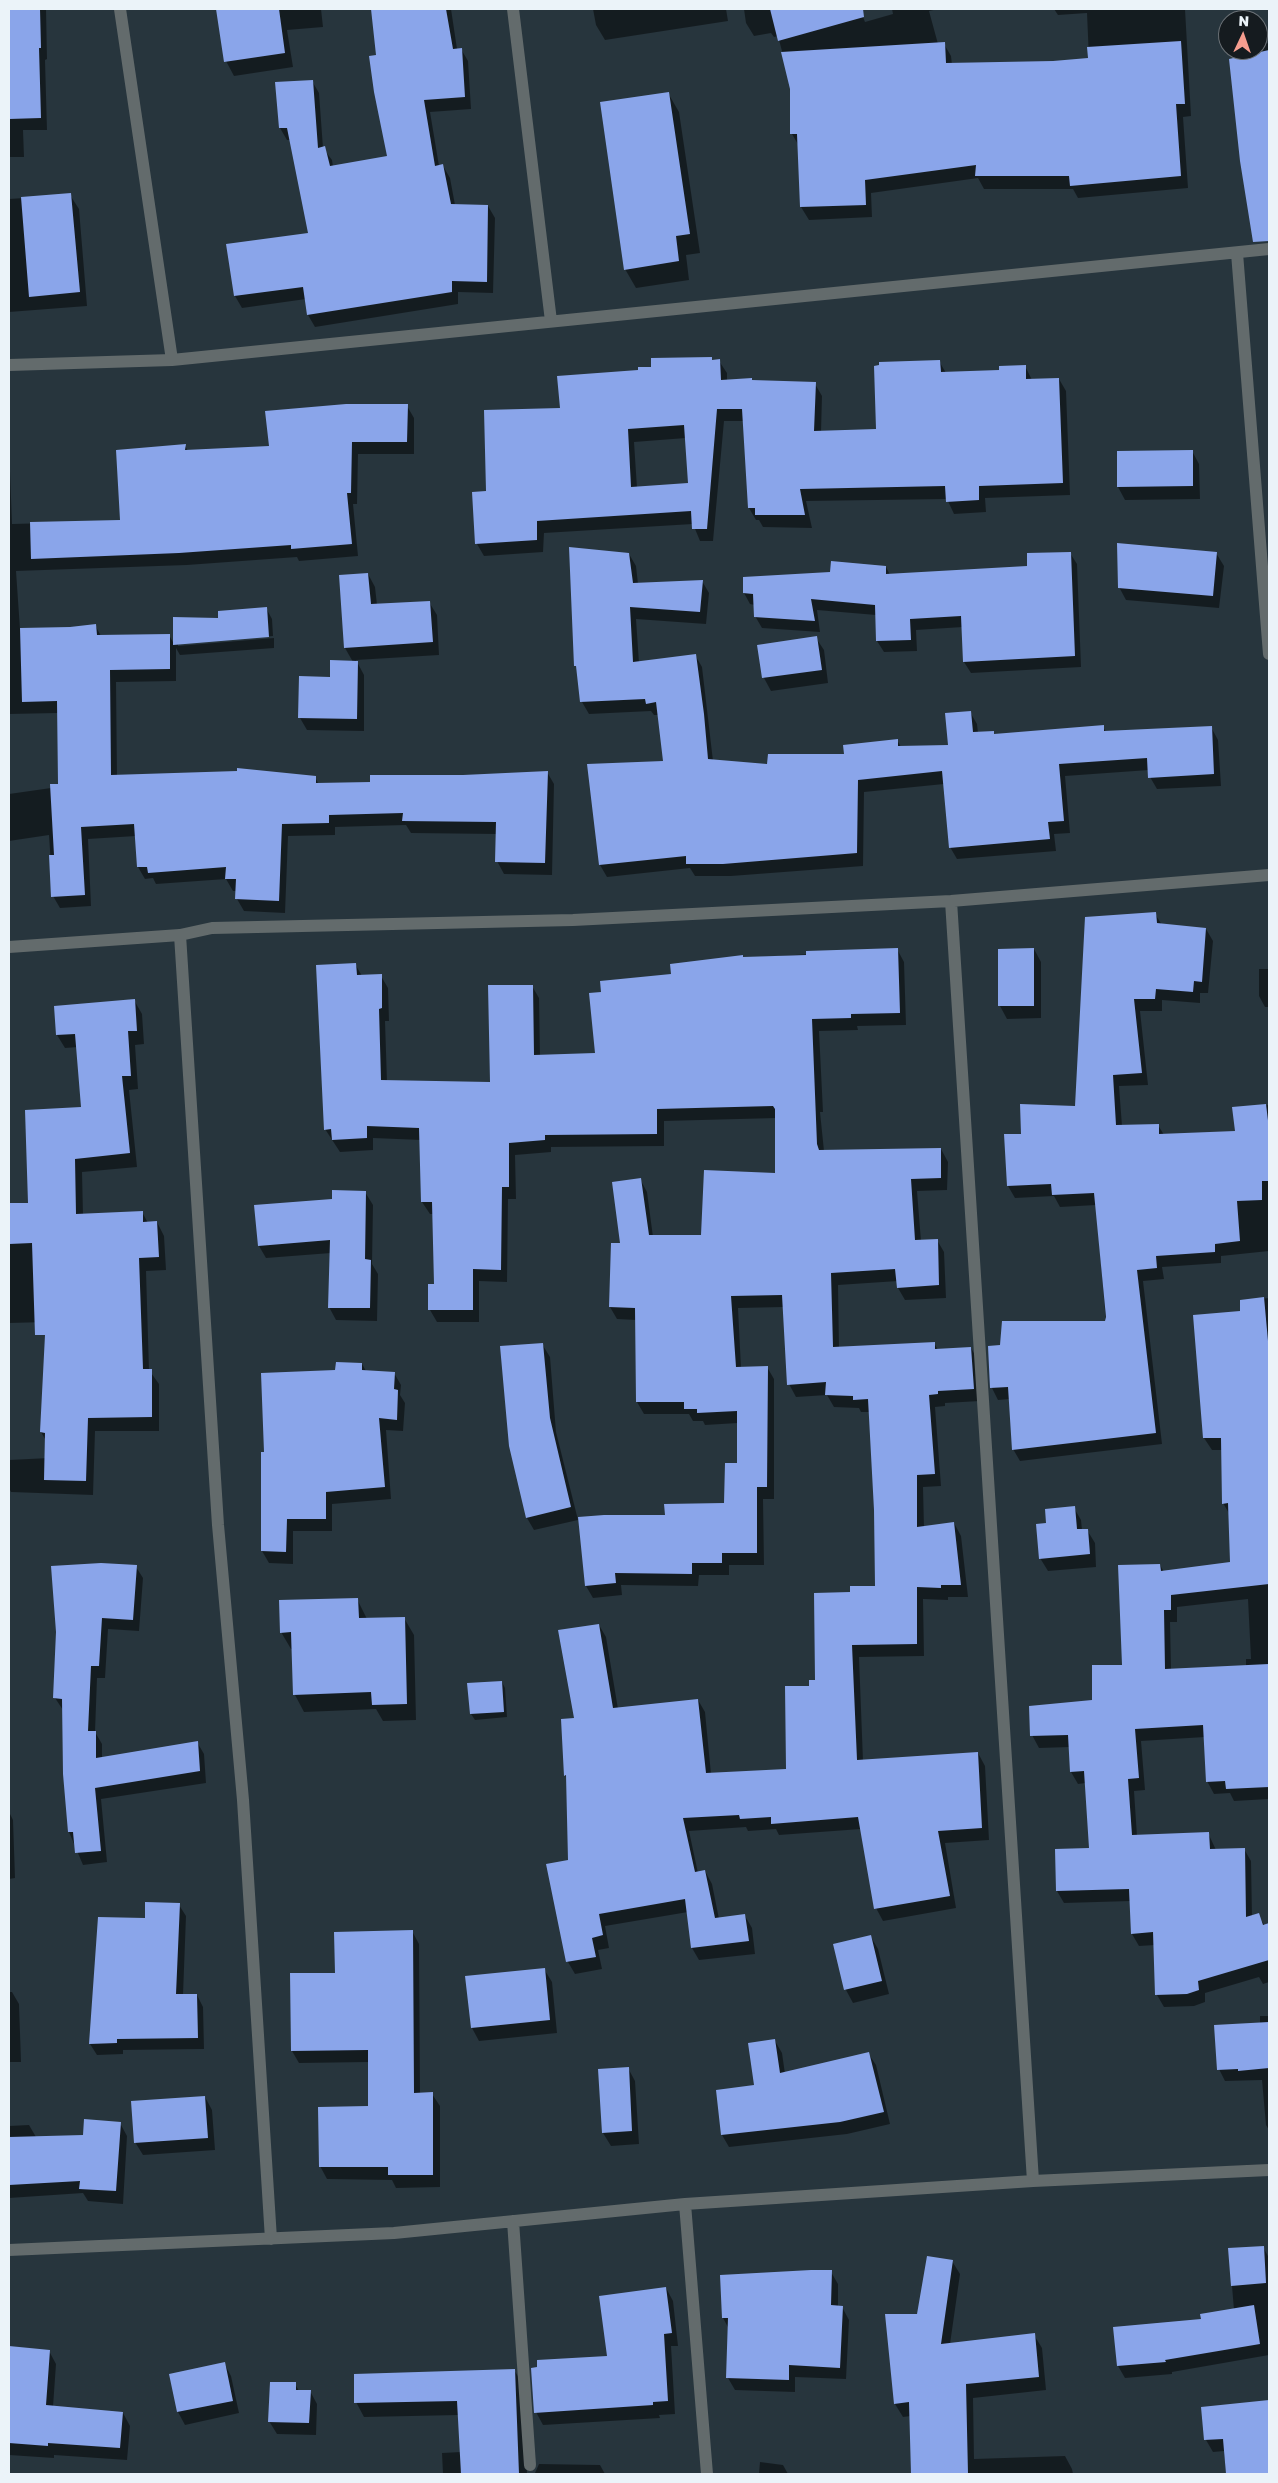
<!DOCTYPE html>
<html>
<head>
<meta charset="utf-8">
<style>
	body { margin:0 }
	#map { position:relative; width:1278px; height:2483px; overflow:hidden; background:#27353d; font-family:"Golos Text",sans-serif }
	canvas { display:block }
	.frame { position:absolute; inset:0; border:10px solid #ebf3f9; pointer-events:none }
	.north { position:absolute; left:1218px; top:10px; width:50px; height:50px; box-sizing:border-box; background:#151b1f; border:1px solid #6b7176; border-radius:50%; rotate:3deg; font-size:14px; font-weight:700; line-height:20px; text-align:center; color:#ebf3f9 }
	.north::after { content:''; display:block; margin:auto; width:18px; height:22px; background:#f59d8f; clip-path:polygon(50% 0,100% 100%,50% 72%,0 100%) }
</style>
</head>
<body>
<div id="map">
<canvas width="1278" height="2483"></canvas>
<div class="frame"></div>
<div class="north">N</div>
</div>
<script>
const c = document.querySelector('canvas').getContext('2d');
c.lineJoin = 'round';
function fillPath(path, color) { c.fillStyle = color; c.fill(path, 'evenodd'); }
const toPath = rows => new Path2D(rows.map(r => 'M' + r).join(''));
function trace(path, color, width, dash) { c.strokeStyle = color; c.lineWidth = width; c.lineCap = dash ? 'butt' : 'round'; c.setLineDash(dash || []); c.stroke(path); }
fillPath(toPath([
	[9,9,46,9,47,59,45,60,47,130,23,130,24,157,9,157],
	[218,9,321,9,323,27,287,30,293,67,234,76,226,61],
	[372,9,451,9,457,49,461,49,468,61,471,109,430,112,439,166,443,166,450,178,455,205,488,206,495,218,493,293,458,292,458,304,315,327,308,315,306,299,242,308,235,296,228,245,309,234,290,140,287,140,280,128,277,83,312,81,319,93,323,148,332,160,333,167,388,157],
	[593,9,726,9,728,21,605,40,596,25],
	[744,9,860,9,865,22,893,14,892,9,938,9,929,11,938,44,944,44,951,56,952,65,1053,62,1089,59,1087,13,1058,15,1054,9,1185,9,1191,116,1183,117,1188,188,1078,198,1073,189,984,189,978,178,871,193,872,217,809,220,801,207,799,146,792,134,792,89,778,36,774,37,771,33,754,36,746,23],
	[1269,43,1269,231,1259,233,1254,50,1258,50,1258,45],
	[668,93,679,112,700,253,686,255,689,280,636,288,625,269],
	[70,195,79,209,87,306,9,312,9,199],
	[711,358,713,361,719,361,727,373,727,381,815,384,822,396,821,432,878,430,939,361,946,373,1000,371,1025,366,1032,380,1059,379,1066,391,1070,495,985,498,986,512,954,514,947,499,806,501,812,528,763,527,759,520,756,520,749,508,744,421,724,421,713,541,700,541,693,524,544,533,543,552,484,556,477,544,487,492,561,409,639,371],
	[686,438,690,484,637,488,634,442],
	[407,406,414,418,414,454,358,454,357,504,353,504,358,556,299,561,297,557,187,565,16,571,20,629,70,628,95,625,101,636,169,635,174,644,220,619,266,608,272,619,273,636,178,643,178,646,274,638,274,648,180,655,176,648,176,681,116,682,117,776,315,777,319,785,547,772,554,784,552,875,504,874,497,861,497,834,411,833,406,825,335,827,335,835,288,836,285,913,244,911,237,899,237,891,233,891,226,879,156,884,153,878,145,879,138,867,136,836,88,839,91,906,60,908,53,896,49,835,9,841,9,794,51,788,59,785,58,713,9,714,9,445,12,524,122,521,185,446,188,451,271,447],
	[1192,451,1199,464,1200,499,1125,500,1118,487],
	[1070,553,1077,564,1081,667,971,673,964,662,963,627,916,630,917,651,884,652,877,641,876,615,817,610,820,632,762,628,755,616,755,605,750,604,744,593,831,574,886,567,890,575,1028,568],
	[1216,553,1224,566,1219,608,1126,600,1119,587],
	[629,554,636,566,638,584,702,581,709,593,706,624,636,619,639,663,695,655,702,667,713,761,769,766,845,755,897,740,901,747,950,746,970,712,977,724,978,733,993,732,995,735,1103,727,1106,732,1211,727,1218,740,1221,786,1157,789,1150,777,1149,770,1065,776,1070,833,1054,834,1056,851,957,859,950,847,944,784,864,792,863,866,731,876,695,876,690,868,607,877,600,865,589,765,665,763,659,715,654,715,651,711,589,714,582,702,578,670,576,666],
	[368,574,375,587,377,605,429,602,437,615,439,655,356,660,364,675,364,731,307,730,300,718,331,678,353,662,345,648],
	[816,638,824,650,828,683,771,691,764,678,759,646],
	[1155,914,1162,925,1206,929,1213,941,1208,993,1200,993,1200,1003,1162,1000,1162,1011,1140,1011,1148,1085,1119,1086,1122,1126,1158,1125,1164,1135,1236,1132,1233,1109,1269,1105,1269,1251,1221,1256,1221,1263,1162,1267,1164,1279,1143,1281,1162,1444,1020,1461,1013,1449,1010,1399,998,1400,992,1388,1001,1346,1106,1322,1096,1205,1060,1207,1054,1196,1015,1198,1008,1186,1023,1135,1076,1107],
	[897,949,904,962,906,1025,857,1026,858,1030,819,1031,823,1112,820,1112,824,1151,941,1149,948,1162,947,1190,917,1191,921,1241,937,1240,944,1252,946,1298,905,1300,898,1288,898,1281,838,1285,839,1348,934,1343,938,1350,971,1348,978,1360,980,1401,945,1403,945,1406,935,1407,941,1486,923,1487,924,1528,954,1523,961,1536,968,1597,948,1597,948,1600,923,1599,924,1656,859,1657,863,1761,978,1753,985,1766,989,1840,945,1843,956,1908,883,1921,876,1908,861,1829,779,1835,776,1829,748,1831,746,1827,689,1831,698,1873,705,1871,712,1884,719,1919,745,1916,752,1928,755,1954,699,1960,692,1948,688,1912,605,1926,609,1948,598,1950,602,1969,575,1974,568,1962,548,1865,569,1861,567,1779,565,1775,575,1719,599,1625,606,1637,618,1709,698,1700,705,1712,711,1774,787,1770,811,1687,816,1681,852,1594,877,1587,876,1510,870,1412,861,1412,859,1408,834,1407,827,1395,796,1397,789,1384,784,1307,738,1308,741,1368,767,1367,774,1379,774,1499,763,1499,764,1565,729,1565,729,1575,699,1575,698,1586,621,1585,622,1595,593,1598,586,1586,666,1516,725,1504,738,1464,738,1423,705,1425,703,1421,693,1421,689,1414,644,1414,637,1402,636,1320,617,1319,610,1307,621,1245,640,1179,647,1192,653,1237,702,1236,777,1174,777,1118,664,1121,664,1146,551,1147,551,1152,515,1155,516,1199,508,1199,507,1282,479,1281,479,1322,437,1322,430,1310,435,1285,433,1214,430,1214,422,1202,421,1140,373,1138,373,1150,340,1152,325,1129,355,964,362,976,381,976,388,988,389,1021,385,1021,387,1082,492,1083,532,986,539,998,540,1056,596,1055,603,993,744,958],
	[1034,949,1041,962,1041,1018,1007,1019,1000,1006],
	[1259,969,1269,969,1269,1007,1265,1007,1259,996],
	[134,1000,142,1014,144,1044,135,1045,138,1089,129,1090,137,1167,82,1172,83,1215,142,1212,148,1223,157,1222,164,1236,166,1270,146,1271,149,1370,159,1384,159,1431,95,1431,93,1495,11,1492,9,1488,9,1460,69,1457,49,1446,41,1432,47,1322,9,1323,9,1205,29,1204,82,1108,78,1047,65,1048,57,1035,55,1007],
	[365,1192,373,1205,372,1264,378,1274,377,1321,336,1320,329,1307,331,1253,266,1258,259,1246,333,1200],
	[1269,1298,1269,1799,1234,1801,1230,1793,1214,1794,1207,1781,1205,1737,1141,1741,1145,1790,1134,1791,1137,1836,1208,1833,1216,1850,1244,1849,1251,1861,1252,1917,1258,1915,1265,1926,1269,1924,1269,1982,1263,1984,1259,1977,1205,1993,1205,2002,1194,2006,1164,2007,1157,1995,1155,1945,1139,1946,1132,1934,1131,1901,1064,1903,1057,1891,1090,1849,1086,1783,1078,1784,1071,1772,1070,1747,1039,1748,1032,1735,1093,1701,1124,1666,1160,1565,1164,1572,1232,1564,1230,1515,1223,1503,1222,1450,1212,1450,1204,1438,1241,1312,1241,1301],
	[1248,1599,1251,1659,1246,1659,1246,1666,1171,1670,1170,1622,1177,1622,1177,1607],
	[542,1344,550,1357,556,1432,578,1520,534,1530,527,1518],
	[362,1364,366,1371,394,1373,401,1385,400,1395,405,1403,403,1431,386,1430,391,1499,332,1504,332,1531,293,1531,293,1564,269,1563,262,1551,266,1453,336,1371],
	[1074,1508,1081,1520,1082,1530,1087,1530,1095,1543,1096,1567,1048,1571,1040,1558,1048,1525],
	[136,1567,143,1578,139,1631,108,1629,105,1678,97,1678,95,1732,102,1744,102,1759,197,1742,204,1754,206,1783,101,1799,107,1862,83,1865,69,1832,63,1710,55,1698,57,1632],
	[357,1599,367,1619,404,1618,414,1635,416,1720,383,1721,376,1709,304,1712,295,1695,293,1649,291,1649,281,1632],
	[9,1652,10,1686,9,1686],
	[502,1682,505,1688,507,1717,475,1720,471,1714],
	[9,1812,13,1820,15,1878,9,1879],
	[179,1905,186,1916,183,1995,197,1995,203,2007,204,2049,123,2050,123,2054,97,2055,90,2044,146,1919],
	[412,1931,419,1944,420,2094,432,2094,440,2106,440,2187,396,2188,392,2180,327,2179,320,2166,369,2108,369,2062,299,2063,292,2051,336,1974],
	[871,1937,878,1949,889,1994,853,2003,846,1990,835,1945],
	[544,1969,552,1982,557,2033,479,2041,472,2028,466,1978],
	[9,1992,12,1992,19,2004,21,2062,9,2062],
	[1260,2016,1269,2016,1269,2130,1266,2125,1262,2080,1225,2081,1219,2069,1260,2024],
	[775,2041,782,2053,785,2074,868,2053,876,2065,890,2124,847,2134,729,2147,722,2135,755,2086],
	[628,2068,635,2081,639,2144,611,2146,603,2133],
	[205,2097,212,2110,215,2150,143,2155,135,2142],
	[120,2123,127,2136,123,2204,88,2201,83,2193,9,2198,9,2126,29,2125,36,2137,84,2136],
	[1263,2247,1269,2258,1269,2360,1269,2355,1172,2372,1172,2374,1125,2378,1118,2366,1202,2320,1234,2310,1229,2250],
	[952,2261,960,2274,950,2344,1034,2335,1042,2348,1046,2390,973,2398,974,2459,1065,2456,1072,2469,1073,2474,913,2474,911,2416,903,2417,895,2404,918,2315],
	[831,2272,838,2284,838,2307,842,2307,849,2320,846,2379,795,2377,795,2392,735,2390,728,2378,729,2329,723,2318,721,2276],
	[666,2288,673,2301,678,2346,671,2346,675,2414,659,2415,660,2418,543,2425,536,2412,608,2357],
	[9,2348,49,2351,56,2364,53,2407,123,2413,130,2426,127,2460,54,2455,54,2458,9,2455],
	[224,2363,231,2376,239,2413,185,2425,178,2412,170,2375],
	[514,2370,523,2384,527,2474,535,2473,539,2464,600,2465,605,2474,443,2474,442,2453,461,2452,459,2415,364,2417,356,2402],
	[295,2384,299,2391,310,2391,317,2404,316,2435,277,2434,269,2421],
	[1269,2402,1269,2474,1226,2474,1224,2451,1213,2452,1206,2440,1202,2408],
	[760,2462,783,2465,788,2474,759,2474]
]), '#0007');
fillPath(toPath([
	[9,9,40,9,41,48,39,48,41,118,9,119],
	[216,9,279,9,285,53,224,62],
	[371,9,446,9,453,49,462,48,465,97,424,100,435,166,443,164,451,204,488,205,487,282,452,281,452,292,307,315,303,287,234,296,226,244,308,233,287,128,279,128,275,82,313,80,318,148,325,146,330,166,387,156,374,92,369,56,376,55],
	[770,9,863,9,864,17,778,41],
	[1181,41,1185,104,1176,104,1181,176,1070,186,1069,176,975,176,976,165,865,180,866,205,800,207,797,134,790,134,790,89,781,52,945,42,946,63,1053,61,1088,58,1087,47],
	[1269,50,1269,241,1253,242,1240,161,1229,59],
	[669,92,690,234,676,236,679,261,624,270,600,102],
	[71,193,80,292,29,297,21,197],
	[712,357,712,360,720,359,721,380,752,378,752,380,816,382,814,431,876,429,874,366,879,365,879,362,940,360,941,372,999,370,999,366,1026,365,1026,379,1059,378,1063,483,979,486,979,500,946,502,945,486,800,489,805,515,755,515,755,508,748,508,742,409,717,409,707,529,692,529,691,511,537,521,537,540,475,544,472,492,486,491,484,410,560,408,557,376,638,370,638,367,651,367,651,358],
	[684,425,688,483,631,487,628,429],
	[346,404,408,404,407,442,352,442,351,493,347,493,352,544,291,549,291,545,179,553,31,559,30,522,120,520,116,450,186,444,185,450,269,446,265,411],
	[1193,450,1193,486,1117,487,1117,451],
	[1117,543,1217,552,1213,596,1118,588],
	[569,547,629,553,633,583,703,580,700,612,630,607,633,662,696,654,704,714,708,759,767,764,768,754,844,754,843,745,898,739,898,746,948,745,945,713,971,711,973,732,994,731,994,734,1104,725,1104,731,1212,726,1214,774,1148,778,1147,758,1059,764,1064,821,1048,822,1050,839,949,848,942,771,858,780,857,853,723,864,686,864,686,856,599,865,587,764,663,761,656,702,646,704,645,699,580,702,576,666,574,666],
	[1071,552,1075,656,963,662,961,616,910,619,911,640,876,641,875,605,811,599,815,621,754,617,753,594,743,593,743,577,830,572,831,561,886,566,886,574,1027,566,1027,553],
	[368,573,371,604,430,601,433,642,344,648,339,575],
	[267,607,269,637,173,645,173,617,218,618,218,611],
	[96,624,97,635,170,634,170,669,110,670,111,775,237,771,237,768,316,776,316,783,370,782,370,775,463,775,548,771,545,863,495,862,496,822,402,821,403,813,329,815,329,823,282,824,279,901,235,899,236,879,225,879,226,867,148,873,147,867,137,867,134,824,81,827,85,895,51,897,49,855,54,855,50,784,58,784,57,701,22,702,20,628,70,627],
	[817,636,822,670,762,678,757,645],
	[330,660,358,661,357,719,298,718,299,676,330,677],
	[1156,912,1157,923,1206,928,1202,982,1194,981,1193,992,1156,989,1155,999,1134,999,1142,1073,1113,1075,1116,1125,1159,1124,1159,1134,1235,1131,1232,1107,1266,1104,1269,1129,1269,1181,1262,1181,1262,1200,1237,1201,1240,1241,1215,1244,1215,1252,1156,1256,1157,1268,1137,1270,1156,1433,1012,1450,1008,1387,990,1388,988,1346,1000,1345,1002,1321,1105,1321,1106,1317,1094,1193,1052,1195,1051,1184,1007,1186,1004,1134,1021,1134,1020,1104,1075,1106,1085,917],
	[898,948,900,1013,851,1014,851,1018,812,1019,817,1144,819,1150,941,1148,941,1178,911,1179,915,1240,938,1239,939,1285,897,1288,895,1269,831,1273,833,1347,935,1342,935,1349,971,1347,974,1389,938,1391,938,1394,929,1395,935,1474,917,1475,917,1527,954,1522,961,1585,941,1585,941,1588,917,1587,917,1644,852,1645,857,1760,978,1752,982,1828,938,1831,950,1896,874,1909,858,1817,771,1824,771,1817,740,1819,739,1815,683,1818,695,1872,705,1870,715,1918,745,1914,749,1941,691,1948,685,1899,599,1914,603,1935,592,1938,596,1957,566,1962,546,1864,568,1860,566,1775,564,1776,561,1719,574,1718,558,1630,599,1624,613,1708,698,1699,706,1773,786,1769,785,1686,809,1686,809,1680,815,1680,814,1593,850,1592,850,1586,875,1586,874,1510,868,1399,853,1400,853,1396,825,1395,826,1382,787,1385,782,1295,731,1296,736,1367,768,1366,767,1487,757,1487,757,1553,722,1553,722,1563,692,1563,692,1574,615,1573,616,1583,585,1586,578,1517,604,1515,665,1515,664,1504,724,1503,725,1463,737,1463,737,1411,697,1413,697,1409,684,1409,684,1402,636,1402,635,1308,609,1307,611,1243,620,1243,612,1182,641,1178,649,1235,701,1235,704,1170,775,1173,775,1109,773,1106,657,1109,657,1134,545,1135,545,1140,509,1143,509,1187,502,1187,501,1270,473,1269,473,1310,428,1310,428,1284,434,1284,432,1202,421,1202,419,1128,367,1126,367,1138,332,1140,331,1129,324,1130,316,965,356,963,357,975,382,974,382,1008,379,1009,381,1080,490,1082,488,985,533,985,534,1055,595,1053,589,993,601,992,600,981,671,974,670,964,743,955,743,957,806,955,806,951],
	[1034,948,1034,1006,998,1006,998,949],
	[135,999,137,1031,128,1031,131,1076,122,1076,130,1153,75,1159,76,1214,143,1211,143,1222,157,1221,159,1257,139,1258,143,1369,152,1369,152,1417,88,1418,86,1481,44,1480,45,1433,40,1432,45,1335,35,1335,32,1243,9,1244,9,1203,28,1203,25,1110,81,1107,75,1034,56,1035,54,1006],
	[332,1190,366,1191,365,1259,371,1260,370,1308,328,1308,330,1240,258,1246,254,1205,332,1199],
	[1264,1297,1269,1352,1269,1584,1171,1595,1171,1610,1164,1610,1165,1669,1269,1664,1269,1787,1226,1789,1225,1781,1206,1782,1203,1725,1135,1729,1139,1778,1128,1779,1132,1835,1209,1832,1210,1849,1245,1848,1246,1917,1259,1913,1263,1925,1269,1923,1269,1960,1198,1981,1199,1990,1187,1994,1155,1995,1153,1932,1131,1934,1129,1889,1056,1891,1055,1849,1089,1848,1084,1771,1070,1772,1068,1735,1030,1736,1029,1706,1092,1700,1092,1665,1122,1665,1118,1565,1160,1564,1161,1571,1230,1562,1228,1503,1222,1504,1221,1438,1203,1438,1193,1315,1240,1311,1240,1300],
	[543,1343,550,1418,571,1507,526,1518,509,1446,500,1346],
	[336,1362,362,1363,362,1370,395,1372,394,1389,398,1390,397,1420,379,1418,385,1487,326,1492,326,1519,287,1519,286,1552,261,1551,261,1452,264,1452,261,1373,335,1370],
	[1075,1506,1077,1529,1088,1529,1090,1554,1039,1559,1036,1524,1046,1523,1045,1509],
	[101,1563,137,1565,133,1620,102,1618,99,1666,91,1666,88,1731,96,1731,96,1758,198,1741,200,1771,95,1788,101,1851,75,1853,73,1832,68,1832,63,1774,62,1699,53,1698,56,1632,51,1566],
	[358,1598,359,1618,405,1617,407,1704,372,1705,371,1692,293,1695,291,1632,280,1633,279,1600],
	[502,1681,504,1712,470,1714,467,1683],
	[145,1902,180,1903,176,1994,197,1994,198,2038,117,2039,117,2043,89,2044,98,1917,145,1918],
	[413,1930,414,2093,433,2092,433,2175,388,2175,388,2167,319,2167,318,2107,368,2106,368,2050,291,2051,290,1973,335,1973,334,1932],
	[871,1935,882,1981,844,1990,833,1944],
	[545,1968,550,2020,471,2028,465,1976],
	[1269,2022,1269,2068,1238,2071,1238,2069,1217,2070,1214,2025],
	[775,2039,780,2073,869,2052,884,2112,840,2122,721,2135,716,2090,754,2085,748,2043],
	[629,2067,632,2131,602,2133,598,2069],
	[205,2096,208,2138,134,2143,131,2101],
	[84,2119,121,2122,116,2191,79,2189,80,2181,9,2185,9,2137,83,2135],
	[1264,2246,1266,2283,1231,2286,1228,2248],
	[927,2256,953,2260,941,2344,1035,2333,1039,2377,966,2384,968,2474,911,2474,909,2402,894,2404,885,2314,917,2314],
	[811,2270,832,2270,831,2305,843,2306,840,2368,789,2365,789,2380,726,2378,728,2318,722,2318,720,2275],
	[666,2287,672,2333,664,2334,668,2401,653,2402,653,2405,534,2413,531,2368,537,2367,537,2360,607,2356,599,2296],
	[1254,2305,1260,2344,1165,2360,1166,2362,1117,2366,1113,2327,1201,2319,1200,2314],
	[9,2346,50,2350,46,2405,123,2412,120,2448,48,2443,48,2446,9,2443],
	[225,2362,233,2401,177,2412,169,2374],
	[515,2369,519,2474,461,2474,457,2401,354,2403,354,2374],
	[270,2382,296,2382,296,2390,311,2390,309,2423,268,2422],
	[1269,2400,1269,2474,1226,2474,1223,2439,1204,2440,1201,2407]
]), '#8aa5ea');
trace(toPath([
	[120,9,172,360],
	[513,9,551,321],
	[1237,253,1269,654],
	[9,365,172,360,1269,249],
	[951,901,1033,2181],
	[180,935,218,1525,243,1800,271,2239],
	[9,947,180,935,212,928,573,920,951,901,1269,875],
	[685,2204,707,2474],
	[513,2221,530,2465],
	[9,2250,394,2233,685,2204,1033,2181,1269,2170]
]), '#636b6c', 12);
</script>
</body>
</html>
